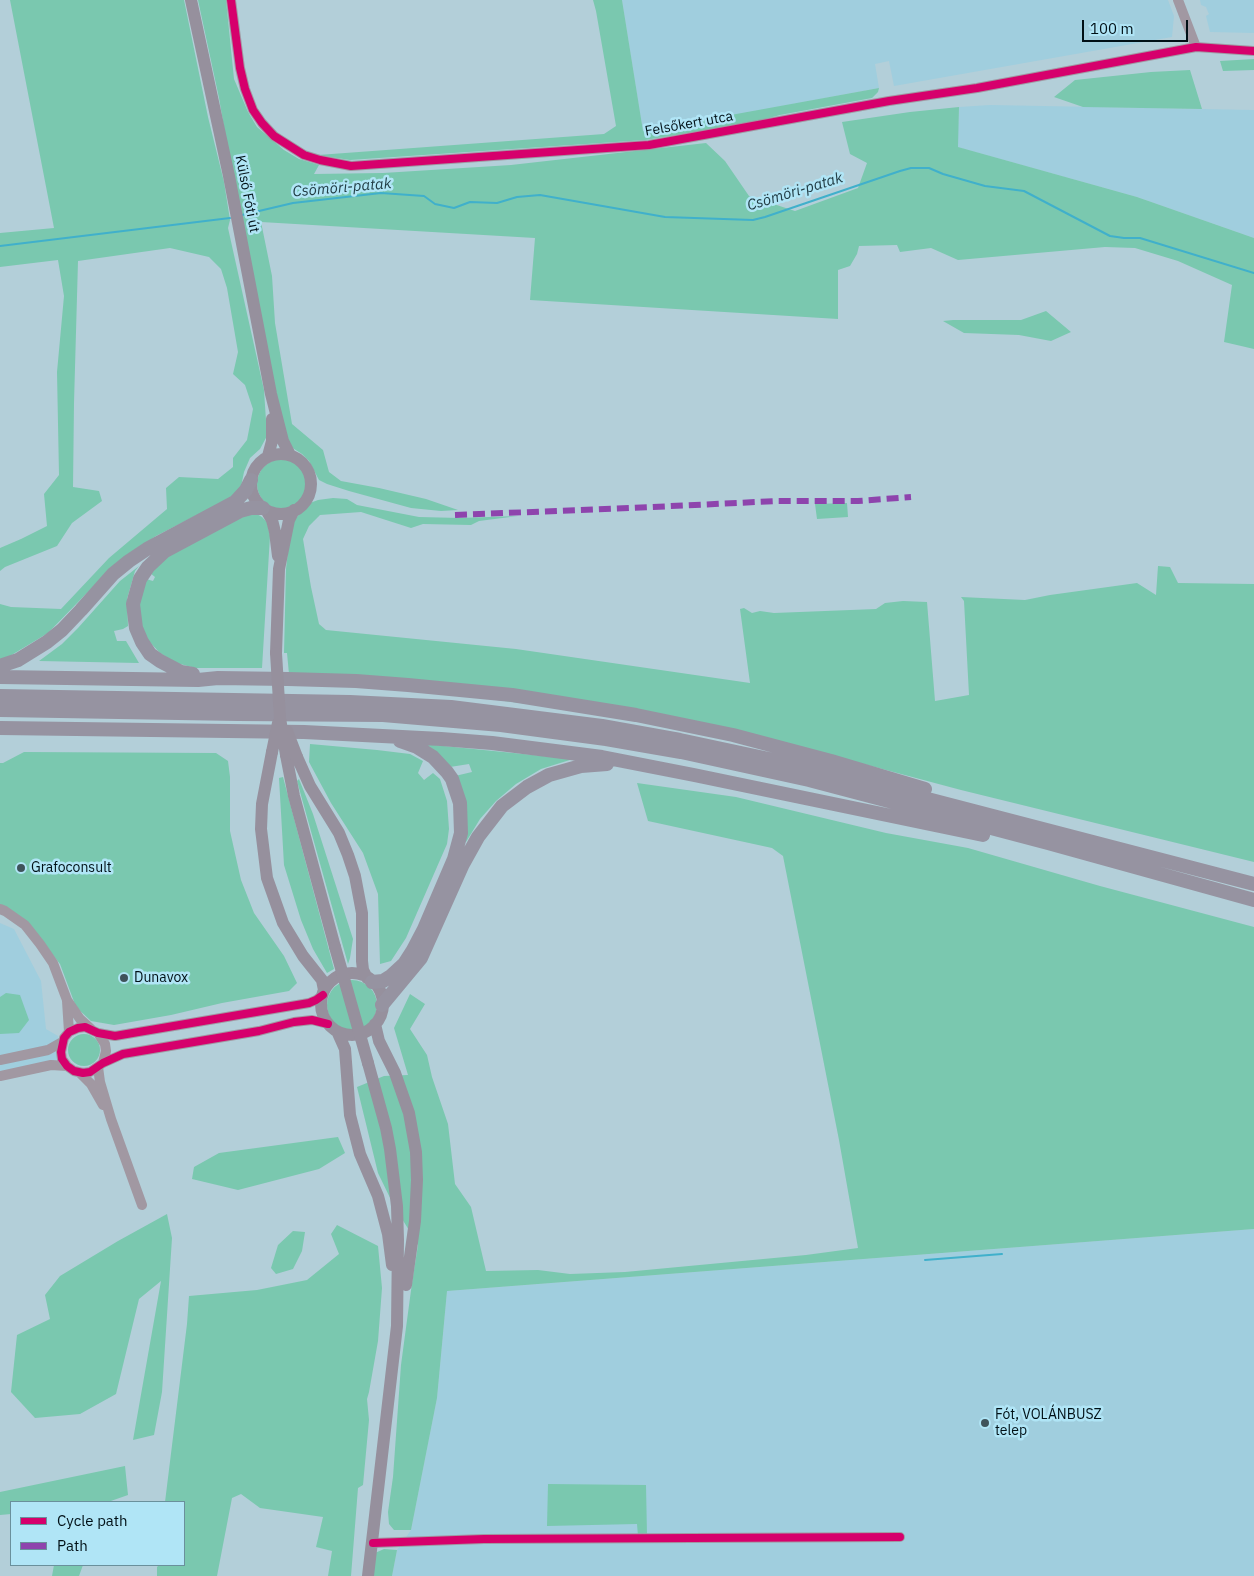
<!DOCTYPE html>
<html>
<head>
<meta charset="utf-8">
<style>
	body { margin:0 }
	#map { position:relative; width:1254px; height:1576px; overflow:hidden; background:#b3cfd9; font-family:"IBM Plex Sans",sans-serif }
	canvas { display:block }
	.legend { position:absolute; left:10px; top:1501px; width:175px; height:65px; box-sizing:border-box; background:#b0e5f6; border:1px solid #6a909c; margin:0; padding:6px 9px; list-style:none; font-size:15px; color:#001016 }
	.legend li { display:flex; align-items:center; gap:10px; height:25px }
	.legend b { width:25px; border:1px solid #6a909c }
	.scale { position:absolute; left:1082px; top:20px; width:106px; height:22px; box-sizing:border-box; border:2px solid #001016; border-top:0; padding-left:6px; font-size:15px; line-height:18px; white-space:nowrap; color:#001016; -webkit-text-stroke:4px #b0e5f6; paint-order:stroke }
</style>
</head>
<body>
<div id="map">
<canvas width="1254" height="1576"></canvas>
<ul class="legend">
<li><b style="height:6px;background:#d6006c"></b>Cycle path</li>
<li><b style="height:6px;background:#8e44ad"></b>Path</li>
</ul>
<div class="scale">100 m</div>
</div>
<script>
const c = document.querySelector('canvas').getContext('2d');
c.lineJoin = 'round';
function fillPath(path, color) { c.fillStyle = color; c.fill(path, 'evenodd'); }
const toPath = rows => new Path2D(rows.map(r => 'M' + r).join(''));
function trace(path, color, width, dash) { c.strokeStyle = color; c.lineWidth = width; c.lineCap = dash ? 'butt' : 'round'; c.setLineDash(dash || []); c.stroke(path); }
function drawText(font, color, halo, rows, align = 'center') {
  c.font = font + ' "IBM Plex Sans",sans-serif'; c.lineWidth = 5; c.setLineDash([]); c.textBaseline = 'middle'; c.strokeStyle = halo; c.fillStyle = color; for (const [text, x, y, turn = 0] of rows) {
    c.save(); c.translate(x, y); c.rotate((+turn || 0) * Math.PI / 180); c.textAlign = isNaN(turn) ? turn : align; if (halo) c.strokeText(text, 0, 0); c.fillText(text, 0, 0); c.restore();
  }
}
fillPath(toPath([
	[622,0,1168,0,1174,16,1172,37,894,86,889,61,875,64,879,88,643,132],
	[1200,0,1254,0,1254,33,1210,32,1206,16,1209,14,1208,12,1206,7,1201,5],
	[990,105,1254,110,1254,238,1137,197,957,147,959,107],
	[0,923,14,929,41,981,46,1029,58,1036,61,1059,0,1075],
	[1254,1229,1254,1576,392,1576,397,1550,411,1530,437,1398,447,1291]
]), '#a0cede');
fillPath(toPath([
	[10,0,184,0,208,117,224,182,230,220,228,228,264,390,267,436,260,449,250,458,244,472,241,487,230,498,156,536,116,563,48,633,0,662,0,604,11,607,61,609,109,558,167,509,166,488,179,477,218,479,233,467,233,458,247,440,253,409,245,385,233,374,238,352,227,288,221,269,209,257,170,248,78,261,74,403,73,487,99,491,102,501,72,523,57,546,5,567,0,571,0,548,21,539,47,526,44,494,59,475,57,372,64,296,58,260,0,267,0,233,54,228],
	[198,0,226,0,234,79,248,112,257,127,284,150,299,159,319,165,314,174,383,173,511,165,706,143,725,161,749,196,795,211,858,188,867,163,850,154,842,122,910,112,959,107,958,147,1137,197,1254,238,1254,349,1224,342,1232,285,1178,261,1135,248,1105,247,958,260,931,248,900,252,897,245,859,246,857,254,850,266,838,270,838,319,530,300,535,238,261,222,272,276,275,323,292,424,323,450,329,472,341,481,379,488,426,499,458,510,441,511,411,508,349,491,327,484,319,480,309,461,302,454,291,447,286,440,241,227,219,98],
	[593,0,622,0,643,131,879,88,878,92,872,98,780,115,751,123,645,140,350,160,318,155,604,134,616,126,596,11],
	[1254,59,1254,70,1223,71,1220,61],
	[1190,70,1202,109,1083,107,1054,97,1075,80,1151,72],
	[1046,311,1071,332,1051,341,1019,335,964,333,943,321,953,320,1021,320],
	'257 484a25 25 0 1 1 50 0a25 25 0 1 1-50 0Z',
	[333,498,347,499,357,505,419,517,460,518,518,516,479,521,471,525,423,524,411,528,361,512,320,515,309,526,303,539,311,587,319,624,326,630,516,649,750,683,740,609,744,608,752,613,760,611,774,613,876,609,885,603,903,601,927,602,935,701,969,695,964,601,961,597,1025,600,1050,595,1137,583,1156,595,1158,566,1170,567,1178,583,1254,584,1254,862,961,790,736,730,289,674,287,653,284,653,286,569,290,533,293,521,310,503,318,500],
	[847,503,848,517,817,519,815,504],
	[255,513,262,517,267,522,270,536,262,668,195,668,173,662,159,652,146,638,139,619,140,599,146,579,153,581,155,577,150,573,161,560,227,522],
	[139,566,135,571,127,599,128,626,123,629,114,631,117,641,126,641,139,663,39,661,62,644,78,628,120,581],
	[310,744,377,750,410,754,423,761,418,773,424,780,433,773,440,779,447,801,449,829,447,844,406,938,391,961,380,964,378,894,363,853,331,803,309,762],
	[424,744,573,759,541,769,516,784,496,801,480,819,466,842,455,776,472,772,469,764,450,767],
	[24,752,216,753,228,761,230,777,230,831,241,880,254,913,284,956,297,983,289,991,222,1003,171,1015,114,1025,91,1021,76,1007,60,964,28,924,0,907,0,763,3,763],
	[283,777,334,969,327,973,313,949,301,920,284,865,279,778],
	[299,779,313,814,353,939,350,958,348,964,297,781],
	[637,783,736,797,886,833,968,848,1100,886,1254,927,1254,1229,447,1291,437,1398,411,1530,394,1530,389,1524,388,1512,393,1477,401,1365,412,1283,418,1245,393,1204,378,1173,357,1087,384,1076,408,1075,394,1028,410,994,425,1004,410,1029,427,1055,432,1077,448,1124,455,1184,471,1207,486,1271,538,1270,570,1274,625,1272,806,1255,858,1248,839,1140,783,856,772,848,648,821],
	'327 1005a25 25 0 1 1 50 0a25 25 0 1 1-50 0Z',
	[6,993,20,995,29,1020,19,1033,0,1034,0,997],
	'68 1050a16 16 0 1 1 32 0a16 16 0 1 1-32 0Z',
	[338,1137,345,1153,319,1169,238,1190,192,1179,194,1167,219,1153],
	[167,1214,172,1238,162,1392,154,1435,133,1440,161,1281,139,1299,116,1394,80,1414,35,1418,11,1392,17,1335,50,1319,45,1295,60,1276,118,1241],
	[337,1225,378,1246,382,1288,378,1341,369,1392,367,1399,369,1420,363,1485,358,1488,351,1576,328,1576,332,1551,316,1547,323,1517,260,1508,241,1494,232,1498,217,1576,157,1576,157,1567,159,1565,184,1565,184,1502,165,1502,187,1324,189,1296,257,1290,307,1280,339,1254,331,1234],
	[293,1231,305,1232,302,1251,293,1269,276,1274,271,1268,278,1245],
	[125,1466,128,1495,108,1502,11,1502,11,1514,0,1515,0,1492],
	[548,1484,646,1485,647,1535,638,1536,637,1524,547,1526],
	[384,1549,397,1550,392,1576,371,1576,375,1553],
	[54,1565,83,1565,79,1576,52,1576]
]), '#7ac8af');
trace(toPath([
	[242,215,293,203,381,193,424,196,435,204,454,208,470,202,497,203,517,197,540,195,665,217,753,220,765,217,900,171,911,168,929,168,943,174,985,186,1024,191,1110,236,1124,238,1140,238,1254,273],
	[0,246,230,218],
	[925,1260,1002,1254]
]), '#40b0cb', 2);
trace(toPath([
	[231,0,240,68,245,89,253,110,262,123,274,136,304,155,320,160,351,166,649,145,889,101,977,88,1196,47,1254,51],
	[1178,0,1196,47],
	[0,909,5,911,25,925,40,944,53,963,67,1000,80,1019,91,1029],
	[323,995,316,1000,309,1003,115,1036,98,1033,85,1027,78,1028,69,1032,64,1038,61,1052,62,1059,67,1066,74,1071,83,1073,90,1072,103,1063,123,1054,259,1031,294,1022,312,1020,328,1024],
	[67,1001,69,1032],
	[98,1033,105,1044,106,1051,103,1063],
	[0,1060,48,1050,62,1042],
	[98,1067,100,1082,111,1119,142,1205],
	[79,1072,91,1084,103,1105],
	[0,1076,51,1065,67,1066],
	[373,1543,484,1539,900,1537]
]), '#a198a2', 10);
trace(toPath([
	[191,0,229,176,271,394,283,441,290,455],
	'251 484a30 30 0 1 1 60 0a30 30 0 1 1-60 0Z',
	[268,456,272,441,272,419],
	[266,510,272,520,275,532,278,556],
	[276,653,279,569,289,520,294,510],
	[272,752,262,804,261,829,267,878,283,923,303,956,322,980,324,990],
	[286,755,294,796,335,947],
	[297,757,310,786,339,833,348,855,355,876,362,913,362,961,363,970,367,978],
	'321 1004a31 31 0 1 1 62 0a31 31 0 1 1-62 0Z',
	[375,1024,379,1041,395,1073,409,1113,416,1152,417,1180,415,1221,406,1285],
	[337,1031,345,1049,350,1115,360,1154,378,1196,388,1234,392,1265],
	[368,1063,386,1128,390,1149,397,1206,398,1240,397,1326,368,1576]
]), '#96909d', 12);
trace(toPath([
	[0,666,18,660,47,642,62,630,81,610,113,574,129,561,147,549,235,502,246,490,251,480],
	[193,674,181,672,160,661,150,654,142,642,136,628,133,604,140,579,148,567,165,551,240,511,251,508,263,508],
	[0,677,198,680,218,678,288,679,356,681,408,685,512,695,636,715,733,735,831,761,925,789],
	[0,696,350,702,451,707,602,726,680,740,797,765,1254,884],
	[0,710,238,714,383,715,501,725,606,739,681,752,809,780,1048,843,1254,900],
	[0,728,304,732,441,739,492,743,602,757,694,775,983,835],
	[372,982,383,981,391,976,404,964,413,950,424,929,454,859,461,833,460,803,452,779,447,772,433,757,417,747,400,741],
	[382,1005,421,958,463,864,478,837,502,806,527,787,549,775,581,766,607,764]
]), '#9693a1', 14);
trace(toPath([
	[276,653,280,718,286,755],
	[287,731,297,757],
	[272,752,278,723],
	[335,947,368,1063]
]), '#96909d', 12);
trace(toPath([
	[455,515,631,508,778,501,858,501,911,497]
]), '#8e44ad', 6, [12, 6]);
trace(toPath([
	[231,0,240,68,245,89,253,110,262,123,274,136,304,155,320,160,351,166,649,145,889,101,977,88,1196,47,1254,51],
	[323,995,316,1000,309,1003,115,1036,98,1033,85,1027,78,1028,69,1032,64,1038,61,1052,62,1059,67,1066,74,1071,83,1073,90,1072,103,1063,123,1054,259,1031,294,1022,312,1020,328,1024],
	[373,1543,484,1539,900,1537]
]), '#d6006c', 8);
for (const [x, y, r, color] of [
	[21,868,5,"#3f535a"],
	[124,978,5,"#3f535a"],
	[985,1423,5,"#3f535a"]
]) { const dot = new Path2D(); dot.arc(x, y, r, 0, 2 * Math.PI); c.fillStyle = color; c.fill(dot); trace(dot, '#b0e5f6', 2); }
drawText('14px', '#001016', '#b0e5f6', [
	["Felsőkert utca",689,124,-10],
	["Külső Fóti út",247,194,79]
]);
drawText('14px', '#001016', '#b0e5f6', [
	["Grafoconsult",31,868],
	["Dunavox",134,978],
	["Fót, VOLÁNBUSZ",995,1415],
	["telep",995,1431]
], 'left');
drawText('italic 15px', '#213c44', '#b0e5f6', [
	["Csömöri-patak",342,188,-5],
	["Csömöri-patak",795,192,-17]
]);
</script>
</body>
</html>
